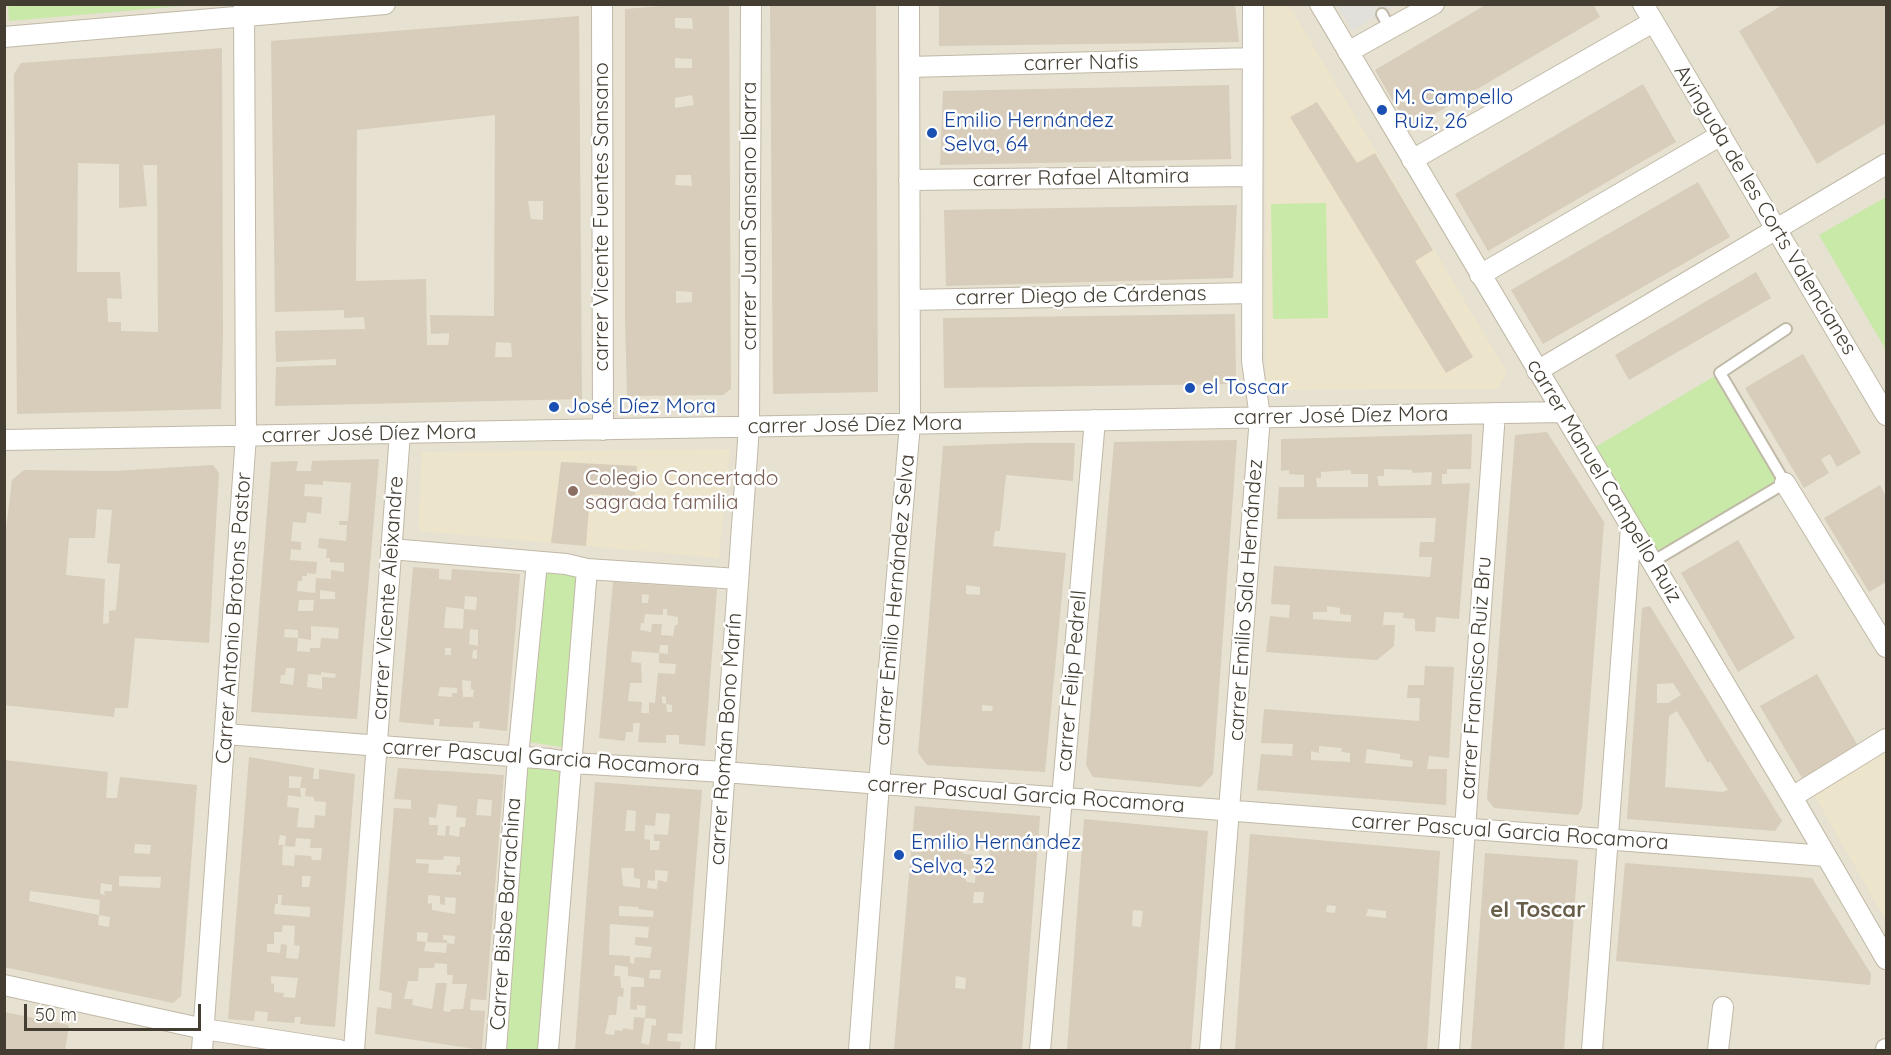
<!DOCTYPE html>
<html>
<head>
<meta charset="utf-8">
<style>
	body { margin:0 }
	#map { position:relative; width:1891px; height:1055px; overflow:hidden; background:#f2eee2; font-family:Quicksand,sans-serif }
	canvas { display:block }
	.frame { position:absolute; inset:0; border:6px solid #443e32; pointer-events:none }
	.scale { position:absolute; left:24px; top:1004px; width:177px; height:27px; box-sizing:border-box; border:3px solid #443e32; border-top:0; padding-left:8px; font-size:18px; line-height:21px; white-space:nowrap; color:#443e32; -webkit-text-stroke:4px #fff; paint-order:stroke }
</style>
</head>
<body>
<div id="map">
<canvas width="1891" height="1055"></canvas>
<div class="frame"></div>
<div class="scale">50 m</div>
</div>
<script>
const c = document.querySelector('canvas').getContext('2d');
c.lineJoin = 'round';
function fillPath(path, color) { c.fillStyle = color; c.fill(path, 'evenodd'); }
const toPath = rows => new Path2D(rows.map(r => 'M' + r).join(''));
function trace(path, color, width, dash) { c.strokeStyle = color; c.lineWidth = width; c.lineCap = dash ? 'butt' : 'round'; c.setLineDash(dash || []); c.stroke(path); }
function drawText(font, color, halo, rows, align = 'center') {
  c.font = font + ' Quicksand,sans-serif'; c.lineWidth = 5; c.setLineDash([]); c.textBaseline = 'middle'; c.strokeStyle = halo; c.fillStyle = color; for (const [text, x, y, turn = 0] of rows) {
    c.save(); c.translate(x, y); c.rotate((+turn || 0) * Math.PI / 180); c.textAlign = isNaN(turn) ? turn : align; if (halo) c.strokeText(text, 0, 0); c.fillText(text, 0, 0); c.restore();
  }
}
fillPath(toPath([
	[5,5,1886,5,1886,1050,5,1050]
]), '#e6e1d0');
fillPath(toPath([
	[1266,5,1289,5,1507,372,1498,389,1266,390],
	[730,449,719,558,418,531,422,452],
	[1886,749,1886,921,1814,795]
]), '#ece5cb');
fillPath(toPath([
	[8,5,8,4,193,5,9,21],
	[1886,197,1886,350,1819,235],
	[1326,203,1328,318,1273,319,1271,204],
	[1720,373,1785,483,1652,562,1587,452],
	[545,573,577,576,562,747,529,742],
	[527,767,561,772,538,1050,507,1050]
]), '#c8e9a8');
fillPath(toPath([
	[1337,5,1398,5,1352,30]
]), '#e2e0db');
fillPath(toPath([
	[686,4,729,4,731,389,723,395,627,396,625,317,625,9],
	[675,18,692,18,693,29,675,28],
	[675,58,692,59,692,68,675,68],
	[692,95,694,105,675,108,675,98],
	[676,175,691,175,692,186,675,185],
	[676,291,692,292,692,302,676,303],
	[838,4,876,4,878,392,773,394,770,5],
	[939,4,1235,4,1239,42,939,46],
	[1487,4,1593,4,1600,17,1409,129,1375,70],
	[1784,4,1886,4,1886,123,1817,164,1739,31],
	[579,16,582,399,275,406,276,367,336,365,336,359,276,362,275,331,365,329,364,317,344,318,344,310,275,312,271,41],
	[495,115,494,316,430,315,431,334,449,333,449,339,448,345,427,345,426,279,356,281,357,130],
	[528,201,543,201,543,220,531,219],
	[496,342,511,343,512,357,495,357],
	[222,48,223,334,221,409,17,414,14,74,21,63],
	[78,163,119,164,119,208,147,206,143,165,157,165,158,332,121,331,121,322,108,322,107,298,122,299,120,272,77,272],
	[1643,84,1676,142,1488,251,1455,194],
	[1229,85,1231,159,940,165,943,91],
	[1317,102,1357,163,1375,153,1433,250,1415,261,1473,357,1446,373,1290,117],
	[1698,182,1730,237,1543,344,1511,290],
	[1237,205,1233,278,946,286,944,210],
	[1756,272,1771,298,1629,380,1615,355],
	[1235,314,1236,384,944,388,943,318],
	[1803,354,1861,453,1837,467,1830,454,1821,459,1829,473,1804,488,1745,388],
	[1547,432,1604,522,1582,808,1578,815,1494,808,1487,799,1515,435],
	[1472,434,1471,469,1447,469,1447,474,1442,474,1442,484,1470,483,1459,619,1436,617,1435,632,1415,631,1415,619,1403,618,1404,613,1384,612,1383,625,1395,625,1394,646,1377,660,1266,652,1270,616,1289,618,1290,605,1271,604,1274,566,1430,577,1432,557,1419,557,1420,542,1434,542,1436,518,1277,519,1279,487,1304,487,1304,475,1289,474,1289,470,1281,471,1281,439],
	[1384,469,1412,470,1413,473,1432,472,1431,485,1379,486,1377,476,1384,476],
	[1351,470,1351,474,1368,474,1368,487,1317,487,1316,478,1321,478,1321,472],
	[1327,606,1340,608,1340,614,1351,615,1351,622,1313,619,1313,612,1327,612],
	[1237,440,1213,774,1201,787,1093,777,1086,765,1114,442],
	[1026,443,1075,443,1073,481,1006,475,1000,531,995,531,993,546,1066,553,1045,772,927,765,918,753,943,446],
	[966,585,980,587,980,595,966,594],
	[982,705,993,706,992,711,982,711],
	[379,459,357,719,251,712,271,462,298,461,296,471,311,471,312,461],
	[323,481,351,483,348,521,339,521,339,525,347,525,346,541,319,538,318,548,327,549,326,558,330,558,330,562,344,563,344,572,331,570,331,579,316,578,315,593,297,591,298,581,302,581,302,576,307,576,307,573,316,574,317,562,290,560,291,549,301,550,301,542,291,541,293,522,306,523,307,512,321,514,322,497,304,496,305,484,323,485],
	[320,590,335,592,335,599,320,599],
	[299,600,314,600,313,611,298,611],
	[311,626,339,628,338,639,321,638,320,648,310,648,310,652,297,651,298,638,284,637,285,629,298,630,298,638,311,640],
	[286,668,295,668,293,685,280,683,281,675,285,675],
	[321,672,336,674,335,678,322,677,322,689,307,687,308,674,321,675],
	[561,462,637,466,635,497,590,494,586,546,551,543],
	[213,465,219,473,209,643,135,638,128,708,115,708,114,717,4,705,4,545,12,480,24,470,115,471],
	[97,509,112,510,107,563,120,564,116,610,109,611,109,623,103,624,105,579,66,575,69,538,95,538],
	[1880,485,1886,497,1886,582,1869,592,1824,518],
	[1738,540,1795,638,1738,672,1681,573],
	[413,567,439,569,439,579,451,580,452,569,520,574,507,731,479,728,480,721,473,722,473,728,439,726,440,719,434,719,434,725,399,722],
	[465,596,477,597,476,610,464,609,463,629,444,628,446,607,464,609],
	[470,629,478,630,478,646,469,644],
	[445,648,451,648,451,655,445,655],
	[473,650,477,650,477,659,472,658],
	[462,680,471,681,471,689,474,690,473,697,463,697],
	[440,687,457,688,457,693,452,693,452,697,438,696],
	[613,582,717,589,705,746,679,744,679,735,666,735,666,743,638,742,640,723,633,723,633,732,626,732,625,741,599,738],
	[642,594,649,595,648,603,642,603],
	[663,609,667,609,667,615,678,617,678,625,675,625,673,636,661,635,662,624,652,624,651,632,640,630,641,623,644,623,645,614,663,615],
	[660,645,668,645,668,654,659,653,659,663,676,664,675,674,658,673,655,703,649,702,649,713,641,713,642,702,628,701,630,683,642,683,641,663,631,662,632,651,659,653],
	[662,696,666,697,666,704,672,705,672,712,667,712,666,704,662,703],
	[1650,606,1782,821,1775,831,1627,819,1642,608],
	[1673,683,1681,695,1668,703,1657,703,1657,684],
	[1677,711,1708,763,1710,761,1728,790,1723,792,1665,787,1669,716],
	[1425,666,1454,667,1449,758,1429,756,1427,769,1447,769,1446,805,1257,790,1261,754,1292,756,1293,744,1261,743,1264,709,1419,721,1420,698,1407,698,1408,685,1424,685],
	[1319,746,1342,748,1341,752,1350,753,1350,762,1311,760,1311,751,1319,753],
	[1367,749,1400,754,1400,759,1413,761,1412,767,1365,763],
	[1817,674,1858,746,1802,778,1760,706],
	[249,757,314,768,313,779,319,779,319,769,355,774,335,1027,300,1024,301,1017,295,1017,294,1023,267,1021,268,1012,255,1011,254,1021,228,1019],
	[289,776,302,777,300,788,289,788],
	[300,788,306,788,305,796,314,797,314,801,326,802,325,816,315,815,314,828,297,827,299,808,287,807,288,795,301,797],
	[280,835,286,836,285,846,295,847,296,838,311,839,310,848,322,848,321,860,312,860,311,856,295,855,294,866,282,865,283,845,278,845],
	[302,876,311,876,309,887,302,887],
	[278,895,282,895,281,905,310,907,310,917,274,914,275,904,278,904],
	[283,925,295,926,294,945,300,946,298,959,286,958,287,945,281,944,280,953,267,952,267,944,274,944,274,932,282,932],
	[271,976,298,978,295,998,283,997,284,993,274,992,274,984,271,983],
	[4,760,108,772,106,798,117,798,120,777,197,785,181,996,173,1003,4,967],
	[135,844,151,845,150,854,134,853],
	[119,876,161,877,160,888,119,886],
	[101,883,112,885,112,891,104,891,105,895,100,894],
	[30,891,100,900,99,915,110,917,109,927,98,925,99,915,29,901],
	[398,768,504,775,486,1000,471,999,470,1010,485,1011,482,1050,375,1034,377,1007,391,1009,392,993,379,990,394,808,411,809,411,800,394,799],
	[478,799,492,800,491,816,476,815],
	[438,804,457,806,456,817,466,818,465,827,460,827,459,837,449,835,450,826,446,826,445,836,437,835,438,825,429,825,429,817,436,818],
	[444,856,460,857,460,865,457,865,456,872,461,872,461,875,428,873,429,864,416,863,416,859,443,860],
	[428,895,440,896,440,904,445,905,445,897,456,898,455,914,432,910,432,903,428,904],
	[417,932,428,933,427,942,447,943,446,953,424,951,426,942,417,941],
	[443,935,455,936,454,944,447,943,447,940,443,940],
	[435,963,447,964,447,975,453,975,452,984,467,984,463,1009,451,1009,450,1012,443,1011,447,983,436,983,432,1009,412,1005,413,999,404,999,408,981,418,981,419,968,434,968],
	[595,782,702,790,682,1034,668,1033,667,1041,681,1042,680,1050,575,1050],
	[627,810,636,811,635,831,625,831],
	[656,813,670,814,668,835,654,834,654,841,660,841,659,850,650,850,650,840,644,839,645,825,655,826],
	[621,868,634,868,634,878,640,879,640,888,623,886],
	[655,870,668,871,667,882,658,880,657,889,647,888,648,880,655,881],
	[619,906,639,907,638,909,654,911,653,917,619,916],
	[610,924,649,927,648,938,635,937,635,945,652,947,650,958,635,957,634,964,630,963,630,956,609,955],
	[615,965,628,967,628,976,644,978,644,987,631,987,630,1009,637,1010,637,1005,646,1006,645,1018,656,1019,656,1026,652,1025,649,1045,641,1043,645,1018,634,1017,633,1030,623,1028,622,1031,615,1030,614,1035,605,1034,609,1015,616,1015,618,996,623,997,624,988,621,988,620,976,614,976],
	[650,970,661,970,660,979,649,978],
	[915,806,1040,816,1022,1050,894,1050],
	[979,842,990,843,989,857,977,857,977,855,963,854,963,850,978,851],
	[967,871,976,872,975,883,967,882,964,877,964,872],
	[974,892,984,892,983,903,973,903],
	[956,976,966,978,965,989,955,988],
	[1084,819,1208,831,1191,1050,1067,1050],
	[1133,910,1143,911,1141,927,1132,926],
	[1250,834,1440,851,1427,1050,1350,1049,1349,1050,1235,1050],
	[1327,905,1336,906,1335,913,1326,912],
	[1368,909,1386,911,1386,918,1366,916],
	[1485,853,1578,860,1564,1050,1471,1050],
	[1625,863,1812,878,1871,974,1870,985,1616,961],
	[4,1012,69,1025,65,1050,4,1050]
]), '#d7cdba');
const lane = toPath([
	[1382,14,1390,29],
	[1652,562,1785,483,1720,373,1786,329]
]);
const street = toPath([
	[602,4,603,430],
	[1320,4,1792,797,1886,959],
	[1643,4,1886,415],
	[4,37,385,4],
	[1348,52,1434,4],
	[909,67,1253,58],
	[1412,160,1653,22],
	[909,180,1252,176],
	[1480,275,1721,135],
	[910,300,1252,293],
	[1537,371,1886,164],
	[4,440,1561,412],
	[1785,483,1886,647],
	[391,549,566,564,587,569,738,579],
	[225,734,550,759,572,763,724,772,1826,856],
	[1792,797,1886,739],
	[4,985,204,1029,339,1050],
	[202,1050,246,436,244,4],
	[354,1050,400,433],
	[496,1050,518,757,537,562],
	[548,1050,587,569],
	[705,1050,749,427,751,4],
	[859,1050,879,784,910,424,909,4],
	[1040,1050,1095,420],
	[1210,1050,1260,417,1252,361,1253,4],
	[1449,1050,1495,413],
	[1592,1050,1631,528],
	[1718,1050,1723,1007],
	[1886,1050,1886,1049]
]);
trace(lane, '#c1b9a7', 14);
trace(street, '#c1b9a7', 22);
trace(lane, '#fff', 10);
trace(street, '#fff', 20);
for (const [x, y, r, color] of [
	[1382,110,6,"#1a4fb4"],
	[932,133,6,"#1a4fb4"],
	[1190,388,6,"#1a4fb4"],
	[554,407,6,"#1a4fb4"],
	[573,491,6,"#8d6e63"],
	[899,855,6,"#1a4fb4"]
]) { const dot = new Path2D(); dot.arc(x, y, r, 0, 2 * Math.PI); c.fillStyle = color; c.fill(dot); trace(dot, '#fff', 2); }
drawText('21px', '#443e32', '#fff', [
	["carrer Nafis",1081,63,-1],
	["carrer Rafael Altamira",1081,178,-1],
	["Avinguda de les Corts Valencianes",1765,210,59],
	["carrer Juan Sansano Ibarra",750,216,-90],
	["carrer Vicente Fuentes Sansano",602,217,-90],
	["carrer Diego de Cárdenas",1081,296,-1],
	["carrer José Díez Mora",1341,416,-1],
	["carrer José Díez Mora",855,425,-1],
	["carrer José Díez Mora",369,434,-1],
	["carrer Manuel Campello Ruiz",1604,481,59],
	["carrer Vicente Aleixandre",388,598,-86],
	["carrer Emilio Hernández Selva",895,600,-85],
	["carrer Emilio Sala Hernández",1246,600,-86],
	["Carrer Antonio Brotons Pastor",234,618,-86],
	["carrer Francisco Ruiz Bru",1476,678,-86],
	["carrer Felip Pedrell",1072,681,-85],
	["carrer Román Bono Marín",726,739,-86],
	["carrer Pascual Garcia Rocamora",541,758,4],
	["carrer Pascual Garcia Rocamora",1026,795,4],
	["carrer Pascual Garcia Rocamora",1510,832,4],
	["Carrer Bisbe Barrachina",506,914,-86]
]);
drawText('21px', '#164399', '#fff', [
	["M. Campello",1394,98],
	["Ruiz, 26",1394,122],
	["Emilio Hernández",944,121],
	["Selva, 64",944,145],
	["el Toscar",1202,388],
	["José Díez Mora",566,407],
	["Emilio Hernández",911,843],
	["Selva, 32",911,867]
], 'left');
drawText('21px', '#785e54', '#fff', [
	["Colegio Concertado",585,479],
	["sagrada familia",585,503]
], 'left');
drawText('bold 22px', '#675d49', '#fff', [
	["el Toscar",1538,910]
]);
</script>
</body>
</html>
